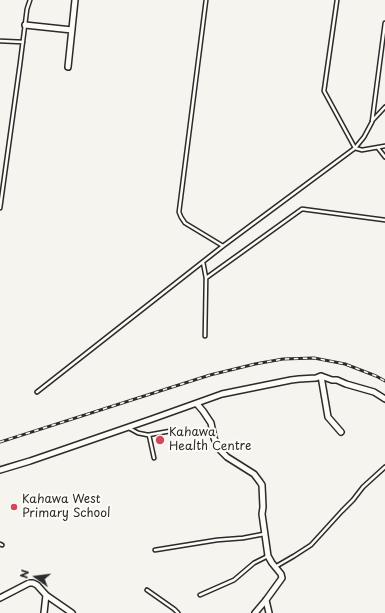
<!DOCTYPE html>
<html>
<head>
<meta charset="utf-8">
<style>
	body { margin:0 }
	#map { position:relative; width:385px; height:613px; overflow:hidden; background:#f5f4ef; font-family:"Playpen Sans",sans-serif }
	canvas { display:block }
	.north { position:absolute; left:16px; top:557px; width:40px; height:40px; -webkit-text-stroke:3px #fdfcf7; paint-order:stroke; rotate:284deg; font-size:11px; font-weight:700; line-height:16px; text-align:center; color:#2b2b2b }
	.north::after { content:''; display:block; margin:auto; width:14px; height:18px; background:#2b2b2b; clip-path:polygon(50% 0,100% 100%,50% 72%,0 100%) }
</style>
</head>
<body>
<div id="map">
<canvas width="385" height="613"></canvas>
<div class="north">N</div>
</div>
<script>
const c = document.querySelector('canvas').getContext('2d');
c.lineJoin = 'round';
const toPath = rows => new Path2D(rows.map(r => 'M' + r).join(''));
function trace(path, color, width, dash) { c.strokeStyle = color; c.lineWidth = width; c.lineCap = dash ? 'butt' : 'round'; c.setLineDash(dash || []); c.stroke(path); }
function drawText(font, color, halo, rows, align = 'center') {
  c.font = font + ' "Playpen Sans",sans-serif'; c.lineWidth = 4; c.setLineDash([]); c.textBaseline = 'middle'; c.strokeStyle = halo; c.fillStyle = color; for (const [text, x, y, turn = 0] of rows) {
    c.save(); c.translate(x, y); c.rotate((+turn || 0) * Math.PI / 180); c.textAlign = isNaN(turn) ? turn : align; if (halo) c.strokeText(text, 0, 0); c.fillText(text, 0, 0); c.restore();
  }
}
const service = toPath([
	[206,0,179,212,181,217,185,223,223,246],
	[337,0,324,91,355,148,362,150,385,146],
	[0,41,23,42],
	[372,121,385,107],
	[378,148,385,157],
	[0,208,20,64,27,9,30,0],
	[203,262,206,278,205,336],
	[206,278,302,209,385,220],
	[37,392,223,246,355,148,364,137,372,122,385,23],
	[129,428,138,433,148,435,176,430],
	[149,435,154,458],
	[0,544,2,545],
	[155,550,217,540,243,538,264,534],
	[275,567,294,556,311,545,342,511,353,500,363,487,385,467],
	[147,590,174,609,178,613],
	[200,595,234,580,254,563,268,556]
]);
const minor = toPath([
	[25,25,72,30],
	[68,67,75,0],
	[321,376,328,417,341,432],
	[197,404,203,411,211,423,214,438,216,443,219,449,227,457,254,474,260,482,262,485,263,507,262,514,268,556,272,563,281,574,282,578,266,600,255,613],
	[0,470,30,461,152,419,222,394,291,380,299,379,316,378,321,376,332,380,337,380,346,384,374,392,385,399],
	[0,598,29,583,33,583,37,585,46,595,72,613],
	[266,600,269,613],
	[44,613,46,595]
]);
trace(service, '#2b2b2b', 5.5);
trace(minor, '#2b2b2b', 8);
trace(service, '#fdfcf7', 2.5);
trace(minor, '#fdfcf7', 5);
const rail = toPath([
	[0,442,210,375,255,364,283,359,314,358,345,364,376,376,385,381]
]);
trace(rail, '#2b2b2b', 3);
trace(rail, '#fdfcf7', 1.5, [4.5]);
for (const [x, y, r, color] of [
	[160,440,5,"#d1495b"],
	[14,507,4,"#d1495b"]
]) { const dot = new Path2D(); dot.arc(x, y, r, 0, 2 * Math.PI); c.fillStyle = color; c.fill(dot); trace(dot, '#fdfcf7', 1.5); }
drawText('12px', '#2b2b2b', '#fdfcf7', [
	["Kahawa",169,433],
	["Health Centre",169,447],
	["Kahawa West",22,500],
	["Primary School",22,514]
], 'left');
</script>
</body>
</html>
